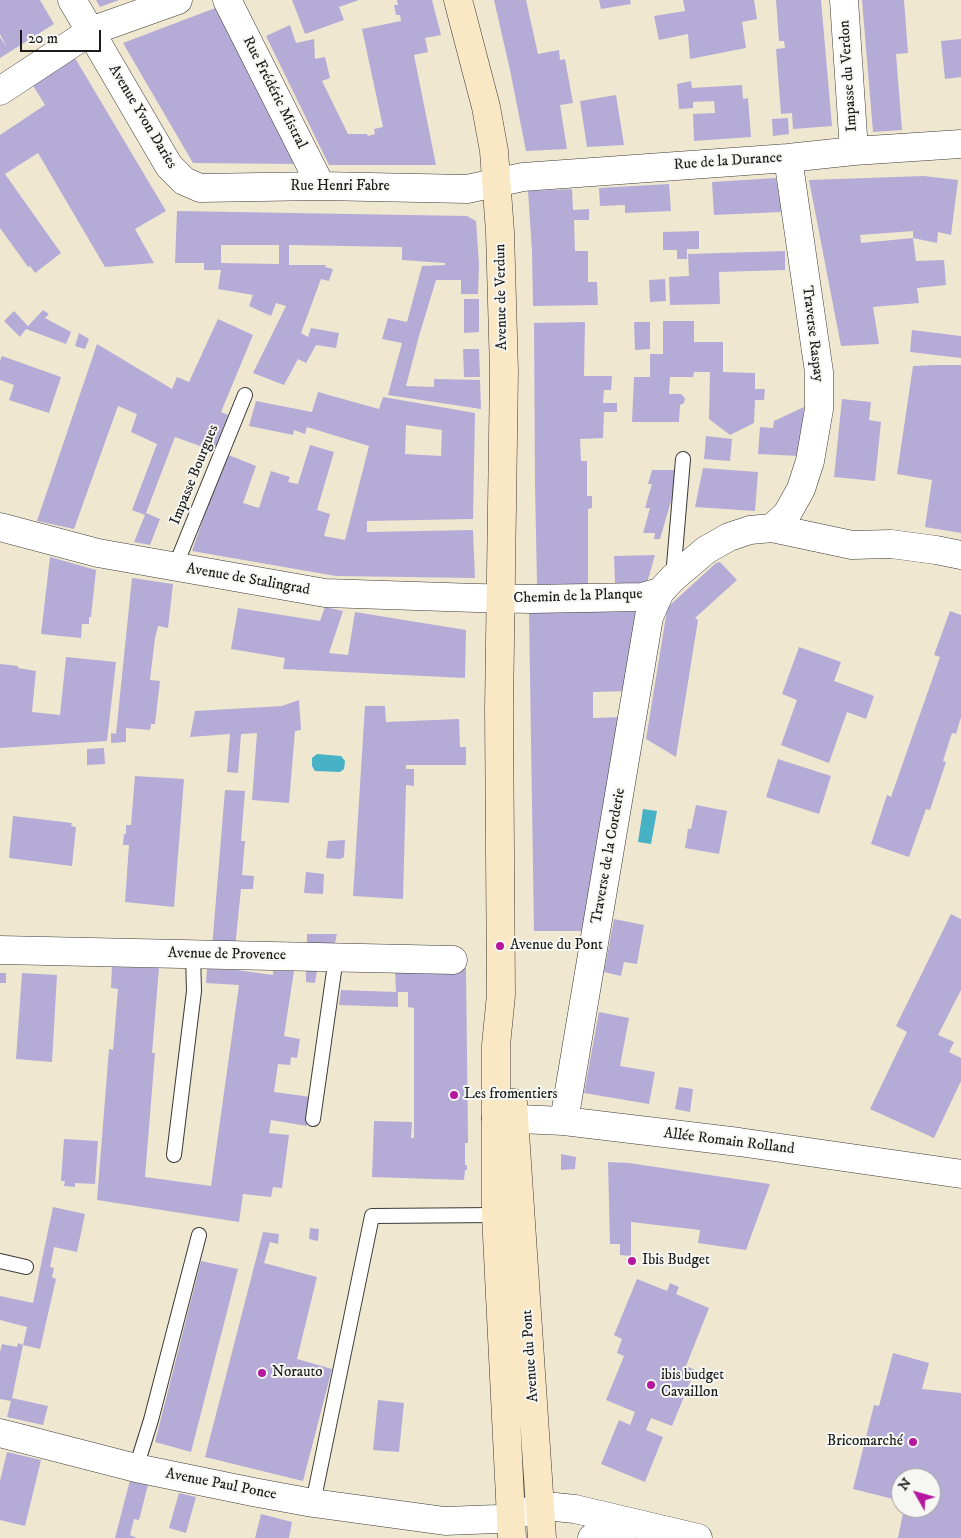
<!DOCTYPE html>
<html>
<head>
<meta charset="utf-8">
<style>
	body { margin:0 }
	#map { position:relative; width:961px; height:1538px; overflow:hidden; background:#f0e7d0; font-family:"IM FELL DW Pica",serif }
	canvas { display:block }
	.north { position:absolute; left:891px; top:1468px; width:50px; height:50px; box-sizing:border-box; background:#f6f6f2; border:1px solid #9f9f9c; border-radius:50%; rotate:308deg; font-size:14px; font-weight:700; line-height:20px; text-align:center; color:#1c1c1c }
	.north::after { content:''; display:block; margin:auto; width:18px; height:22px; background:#b5179e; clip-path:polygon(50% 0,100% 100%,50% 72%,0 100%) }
	.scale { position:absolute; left:20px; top:30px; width:81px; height:22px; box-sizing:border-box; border:2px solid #1c1c1c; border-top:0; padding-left:6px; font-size:15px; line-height:18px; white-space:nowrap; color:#1c1c1c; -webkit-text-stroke:4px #f6f6f2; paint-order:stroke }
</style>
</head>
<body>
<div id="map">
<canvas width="961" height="1538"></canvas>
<div class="north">N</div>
<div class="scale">20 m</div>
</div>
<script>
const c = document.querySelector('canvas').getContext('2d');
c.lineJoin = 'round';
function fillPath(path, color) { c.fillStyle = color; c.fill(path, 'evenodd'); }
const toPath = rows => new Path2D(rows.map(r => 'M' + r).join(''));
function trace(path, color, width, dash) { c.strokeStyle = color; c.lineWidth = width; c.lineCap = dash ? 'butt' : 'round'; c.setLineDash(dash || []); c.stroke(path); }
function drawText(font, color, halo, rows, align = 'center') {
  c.font = font + ' "IM FELL DW Pica",serif'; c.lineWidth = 4; c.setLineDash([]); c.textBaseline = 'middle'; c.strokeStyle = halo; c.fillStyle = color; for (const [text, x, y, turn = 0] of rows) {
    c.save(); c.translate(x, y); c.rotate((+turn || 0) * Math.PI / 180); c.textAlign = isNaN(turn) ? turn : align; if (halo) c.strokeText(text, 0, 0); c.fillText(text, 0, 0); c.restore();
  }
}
fillPath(toPath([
	[317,754,341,756,345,761,344,769,340,772,315,771,312,766,312,758],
	[643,809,657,811,651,844,638,842]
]), '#47b1c5');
fillPath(toPath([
	[0,0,40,0,54,24,0,58,0,37,7,48,0,34],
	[96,0,119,0,100,7],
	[292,0,359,0,339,7,344,20,305,34],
	[397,0,432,0,441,35,425,38,428,52,414,55,436,165,329,165,266,36,290,25,296,43,314,39,315,59,325,57,330,78,322,81,348,134,367,134,368,136,375,134,374,129,383,127,362,29,401,21,400,15,396,15,394,5,398,5],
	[494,0,526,0,538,54,559,50,560,60,565,59,573,103,560,105,567,149,526,151,510,70],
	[599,0,630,0,631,4,601,9],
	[683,0,754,0,757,19,742,22,746,48,690,59,688,34,659,40,654,16,685,11],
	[776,0,821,0,832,126,793,129,792,113,781,114,776,49,785,48,784,41,779,41],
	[862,0,904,0,908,53,896,54,902,130,873,132],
	[218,7,298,164,193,163,123,43],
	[961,39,961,77,945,79,941,41],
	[75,58,166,211,135,229,154,263,105,267,38,153,5,174,61,253,35,273,30,266,28,267,0,228,0,135,45,105,32,84],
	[691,81,692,88,742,85,743,99,748,98,751,137,694,141,693,114,715,113,714,101,693,102,693,108,679,109,677,84],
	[616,95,624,145,587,147,580,101],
	[788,118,789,134,773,136,772,119],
	[924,176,958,180,951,235,938,232,937,243,913,238,913,231,860,235,861,243,913,238,916,261,944,260,946,285,917,288,919,303,873,307,879,344,841,346,809,180],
	[776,178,782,212,714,215,712,182],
	[669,184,671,211,625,213,625,205,600,206,599,188],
	[572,189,573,210,589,209,589,220,574,220,575,251,588,251,588,282,597,282,598,305,533,306,532,251,528,191],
	[177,211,467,216,476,221,479,264,478,294,461,294,461,280,436,280,419,336,406,386,434,387,434,379,480,380,481,409,388,395,402,343,382,339,388,318,407,322,422,266,445,265,445,263,402,260,402,247,289,245,289,265,326,265,325,267,333,269,329,281,321,279,301,333,308,337,311,328,339,333,336,348,316,345,306,363,298,359,284,385,253,373,286,306,276,303,271,316,249,306,253,295,218,289,221,270,204,270,204,263,175,263],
	[221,245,279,245,279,264,221,263],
	[699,231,699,249,687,249,687,259,677,259,677,250,663,250,663,232],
	[785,251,785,270,719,272,720,304,670,305,669,277,689,276,688,254],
	[665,279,666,301,650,302,649,280],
	[464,299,479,299,479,332,464,333],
	[43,310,49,314,45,318,71,332,66,344,26,329,20,337,4,321,14,311,28,326],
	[218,319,253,335,221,412,228,415,214,451,175,437,146,513,160,519,150,545,134,542,145,515,132,510,157,444,131,432,137,414,118,406,74,529,37,521,97,344,172,389,177,377,189,382],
	[663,321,694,321,694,342,723,342,723,372,755,373,755,389,765,389,764,400,755,400,754,423,730,435,709,419,710,372,694,372,693,377,670,377,669,394,681,394,685,398,684,403,680,405,679,422,632,422,634,377,650,377,650,354,663,354],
	[585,322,584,376,612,376,611,390,604,390,603,403,617,403,617,412,604,412,603,438,580,439,581,461,587,461,587,496,592,496,592,508,588,509,588,584,537,585,535,485,534,323],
	[634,322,650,322,650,349,635,350],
	[912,330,961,336,961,358,910,352],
	[79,333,89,339,85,349,75,346],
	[463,349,479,349,480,377,464,377],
	[2,356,61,377,49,413,9,400,14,385,0,380,0,361],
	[936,365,961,365,961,533,925,527,932,480,897,474,913,366],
	[318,392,379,409,383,397,475,413,473,519,367,521,367,532,473,530,475,578,336,576,192,551,226,454,256,466,243,503,259,508,271,471,290,477,288,482,298,484,310,445,334,452,317,510,330,514,324,536,345,540,369,446,307,427,305,434,294,430,293,435,249,426,256,401,312,412],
	[406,425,442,430,441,456,405,454],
	[842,399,871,402,869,420,881,422,875,481,834,477],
	[804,407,800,456,758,454,760,427,773,428,774,421],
	[706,436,732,439,730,461,704,459],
	[703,468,758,472,755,511,695,507],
	[652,470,680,470,660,539,654,539,655,533,643,533,650,508,645,508,652,484,648,484],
	[655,555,647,583,615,584,614,556],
	[50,557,96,570,91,617,89,617,89,624,82,624,81,638,41,634],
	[720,562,737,580,695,618,698,620,676,757,646,739,667,610,669,606,716,563],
	[132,578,173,584,168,628,158,626,155,638,150,680,160,681,155,724,151,724,150,730,126,728,126,742,111,743,111,733,116,734],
	[325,607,343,611,329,653,348,655,355,612,466,630,465,678,283,669,285,658,231,649,238,608,320,621],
	[643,609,630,691,593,692,593,718,625,717,589,931,534,931,529,613],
	[950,611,961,615,961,717,956,734,952,733,943,761,946,762,930,810,926,809,909,857,871,844,887,795,891,797,940,657,934,655],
	[799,647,841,662,834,681,874,696,866,719,847,712,829,763,781,745,797,700,782,694],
	[66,657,116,662,107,741,0,748,0,664,18,666,18,668,36,671,32,712,60,715],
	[299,700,301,730,295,731,289,803,252,800,257,733,241,734,238,773,227,772,230,734,190,737,195,711,282,706],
	[365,706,385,706,386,722,459,719,460,747,466,747,466,765,406,765,406,769,414,769,414,786,406,785,403,899,353,896],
	[104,748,105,764,87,765,87,749],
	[778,759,831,776,819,814,766,797],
	[135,776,184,779,174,907,125,902,129,845,123,845,124,834,126,834,126,825,131,825],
	[225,790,245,791,241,841,245,841,242,875,254,876,253,889,241,889,235,948,212,948],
	[696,805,727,811,719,854,685,848,688,829,691,829],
	[13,816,72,823,71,826,76,827,72,866,9,858],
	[345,840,344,857,340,859,326,858,328,841],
	[306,872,324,874,323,894,304,893],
	[951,914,961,919,961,990,938,1035,954,1042,949,1052,961,1058,961,1081,934,1138,870,1109,907,1032,896,1026],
	[614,919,644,925,637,964,624,962,621,976,604,972],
	[307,934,337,934,333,952,307,952],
	[112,967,159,968,152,1053,155,1053,145,1177,211,1186,239,985,206,983,207,969,237,970,273,975,273,971,294,971,284,1036,300,1039,297,1058,291,1057,290,1065,278,1064,274,1092,311,1097,307,1126,271,1120,269,1133,289,1135,282,1188,273,1187,271,1197,243,1194,239,1222,97,1200,109,1049,113,1050,118,989,111,988],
	[395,968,466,968,468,1140,468,1143,465,1143,465,1165,467,1165,467,1170,465,1170,464,1180,372,1177,374,1121,412,1122,411,1138,414,1138,414,1008,408,1007,408,992,398,992,398,1007,339,1005,341,990,396,992],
	[306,970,317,970,315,983,306,982],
	[0,973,6,973,6,983,0,983],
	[22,973,57,975,52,1062,16,1059],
	[599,1012,629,1018,620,1066,655,1072,649,1104,584,1093],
	[679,1087,693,1089,690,1112,675,1109],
	[64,1139,98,1141,95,1184,75,1183,75,1187,64,1186,65,1181,61,1181],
	[561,1154,576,1157,575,1169,561,1170],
	[608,1162,629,1163,770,1184,746,1250,698,1243,700,1230,631,1222,631,1256,620,1255,620,1244,610,1244],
	[53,1207,85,1214,77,1252,54,1247,50,1267,54,1268,52,1277,56,1279,40,1349,23,1345,27,1327,0,1320,0,1296,33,1303],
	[310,1228,319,1229,318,1241,309,1239],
	[263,1232,279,1234,278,1244,270,1242,264,1263,317,1277,297,1359,332,1369,303,1481,205,1457],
	[201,1261,238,1269,191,1452,155,1442],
	[637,1279,667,1291,670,1283,679,1287,676,1294,709,1308,686,1366,695,1370,672,1426,651,1418,646,1430,663,1437,645,1482,601,1464,619,1420,630,1425,635,1412,606,1400,624,1356,617,1353,622,1339,614,1335],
	[18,1343,23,1345,12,1398,48,1406,43,1425,7,1417,11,1401,0,1399,0,1352,2,1344,17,1347],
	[893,1353,929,1363,922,1389,961,1393,961,1538,898,1538,904,1508,931,1508,931,1478,901,1478,901,1501,853,1489,874,1405,879,1406],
	[378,1400,404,1403,399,1452,373,1450],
	[7,1452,41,1460,25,1526,0,1520,0,1481],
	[130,1480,148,1485,139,1520,134,1519,130,1535,137,1538,115,1538],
	[179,1493,196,1497,186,1533,169,1528],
	[261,1514,292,1522,289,1538,255,1538]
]), '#b4acd7');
const lane = toPath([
	[175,567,245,395],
	[673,577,683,459],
	[313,1119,336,957],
	[174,1155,194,991,193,954],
	[0,1261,26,1267],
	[136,1468,151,1420,199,1235],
	[313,1503,372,1216,496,1215]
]);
const street = toPath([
	[72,0,169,166,184,181,200,188,321,186,467,189,523,177,788,158,854,151,961,144],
	[227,0,321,186],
	[844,0,854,151],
	[0,91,91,31,178,0],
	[0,527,98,553,325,593,476,598,531,599,642,597,660,592,673,578,706,550,729,537,750,530,772,528,852,545,891,544,936,550,961,555],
	[772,528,787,514,801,489,810,461,819,409,819,372,788,158],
	[0,950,453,960],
	[496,1118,564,1121,739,1142,961,1174],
	[564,1121,649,617,660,592],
	[0,1433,136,1468,253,1492,313,1503,445,1521,497,1519,541,1508,555,1507,575,1509,698,1538],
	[592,1538,603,1530,633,1524]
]);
const secondary = toPath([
	[458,0,486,107,494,151,500,232,504,371,499,709,501,995,496,1045,496,1215,512,1538],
	[513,1103,542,1538]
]);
trace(lane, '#3c3a37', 16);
trace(street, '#3c3a37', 29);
trace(secondary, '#3c3a37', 29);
trace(lane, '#fff', 14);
trace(street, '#fff', 28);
trace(secondary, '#fae7c3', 28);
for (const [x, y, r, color] of [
	[500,946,5,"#b5179e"],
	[454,1095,5,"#b5179e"],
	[632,1261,5,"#b5179e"],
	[262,1373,5,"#b5179e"],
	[651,1385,5,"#b5179e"],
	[913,1442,5,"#b5179e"]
]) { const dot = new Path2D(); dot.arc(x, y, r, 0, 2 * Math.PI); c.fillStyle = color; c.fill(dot); trace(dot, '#f6f6f2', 2); }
drawText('15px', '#1c1c1c', '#f6f6f2', [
	["Impasse du Verdon",849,76,-94],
	["Rue Frédéric Mistral",274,93,63],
	["Avenue Yvon Daries",142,117,59],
	["Rue de la Durance",728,162,-4],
	["Rue Henri Fabre",340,187],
	["Avenue de Verdun",502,297,-91],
	["Traverse Raspay",812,334,83],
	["Impasse Bourgues",195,475,-68],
	["Avenue de Stalingrad",248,580,10],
	["Chemin de la Planque",578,597,-2],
	["Traverse de la Corderie",609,856,-80],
	["Avenue de Provence",227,955,1],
	["Allée Romain Rolland",729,1142,7],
	["Avenue du Pont",531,1356,-94],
	["Avenue Paul Ponce",221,1485,11]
]);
drawText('15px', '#1c1c1c', '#f6f6f2', [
	["Avenue du Pont",510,946],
	["Les fromentiers",464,1095],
	["Ibis Budget",642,1261],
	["Norauto",272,1373],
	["ibis budget",661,1376],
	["Cavaillon",661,1393],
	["Bricomarché",903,1442,"right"]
], 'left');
</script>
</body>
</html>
